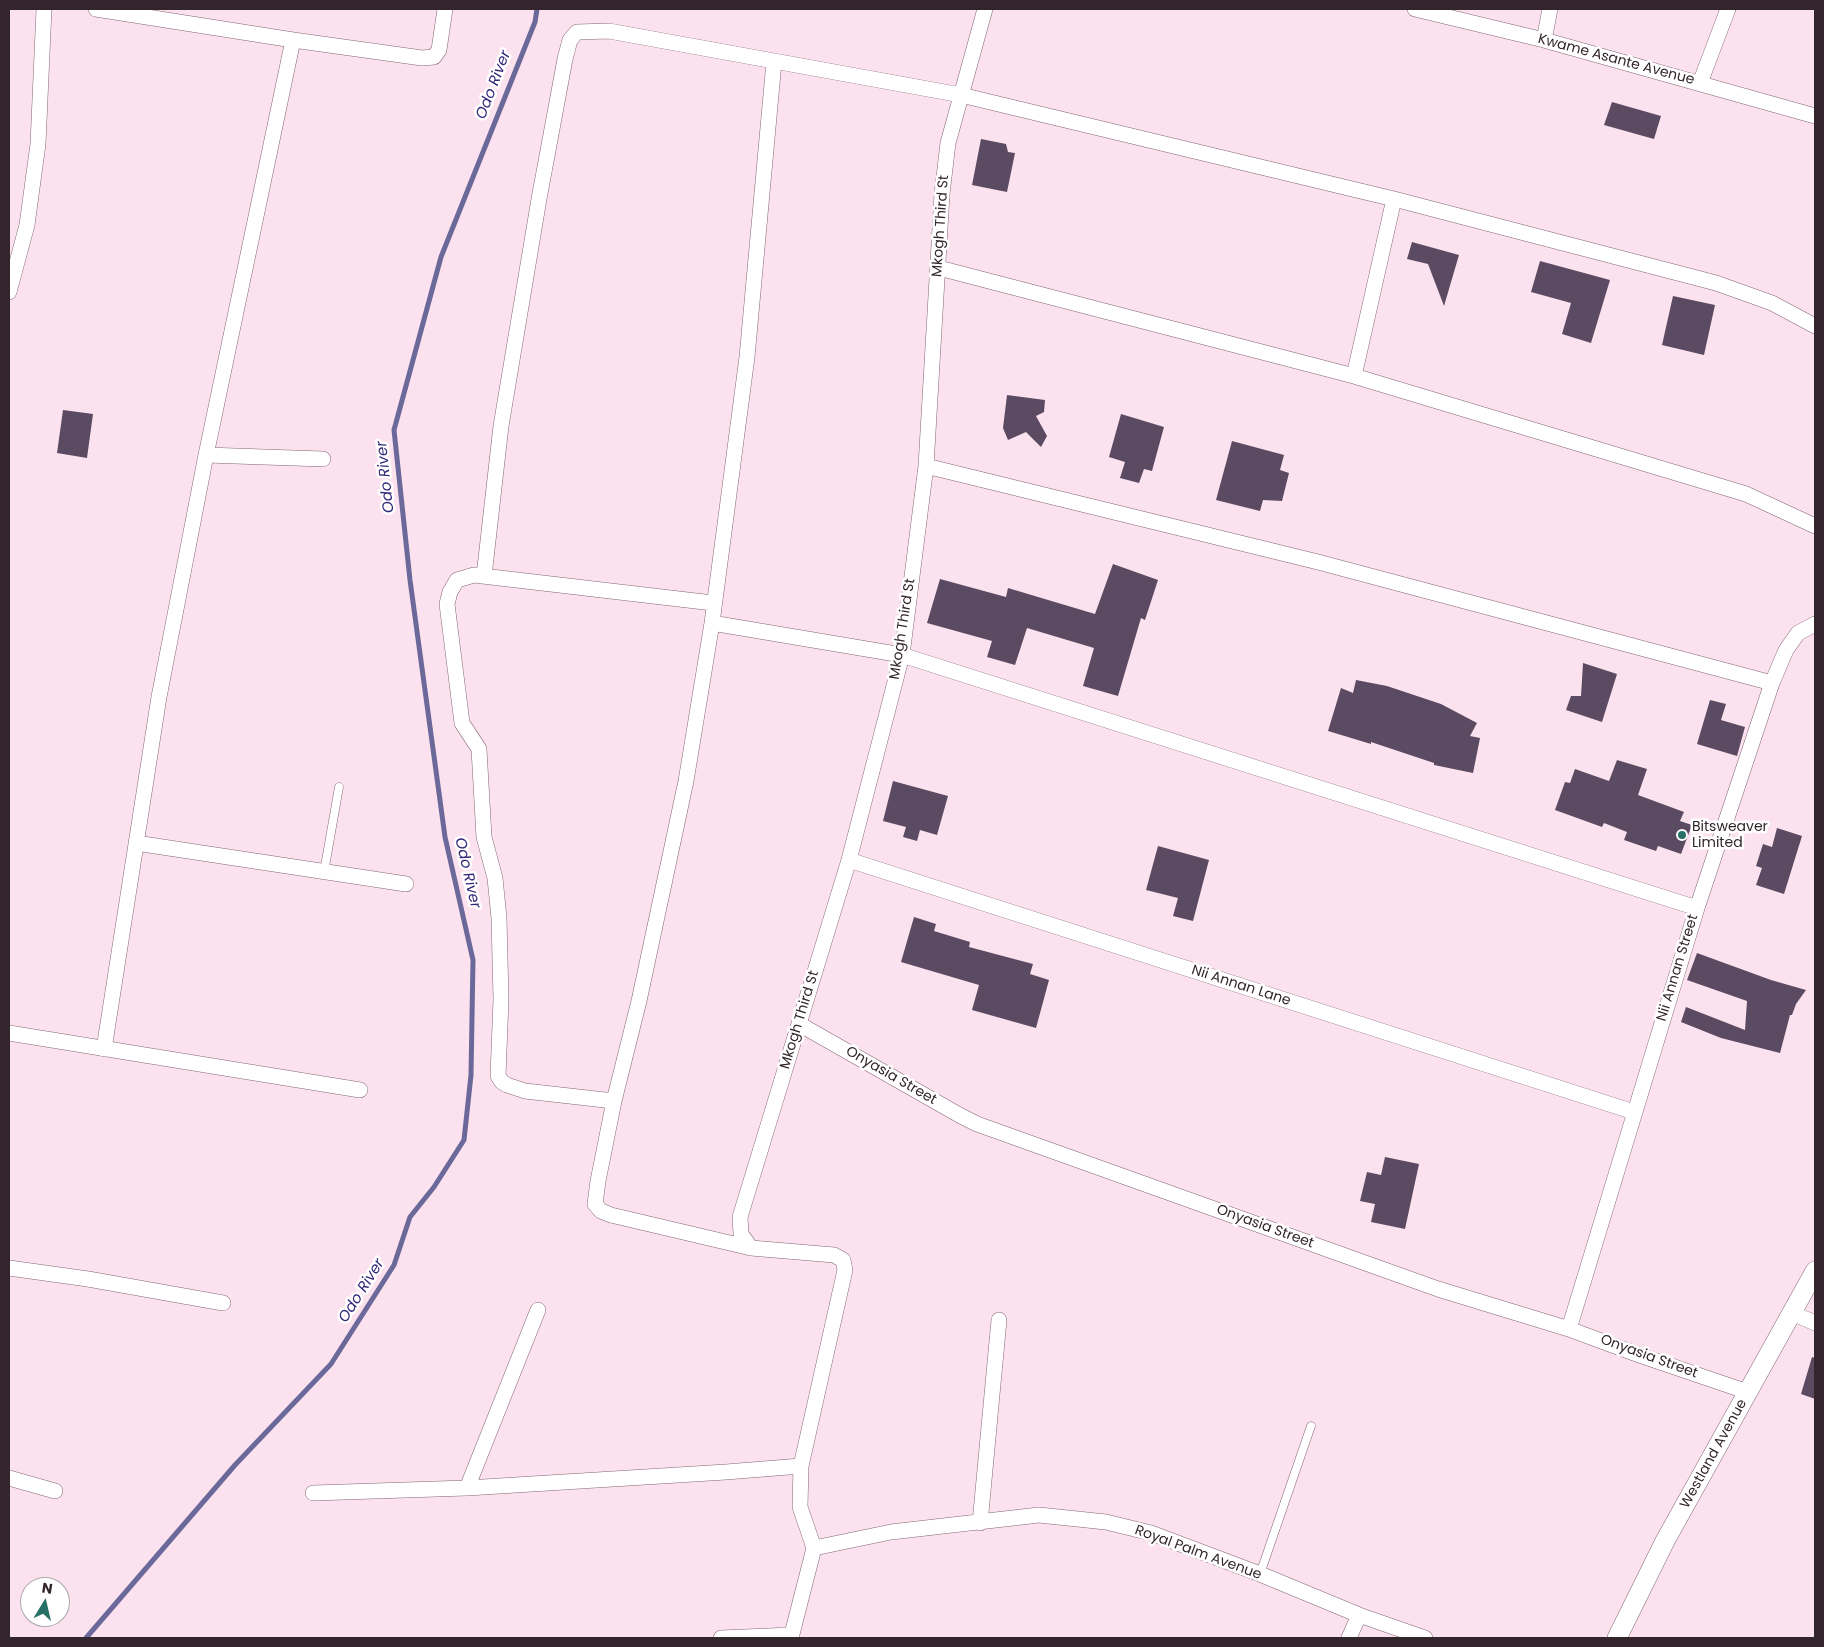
<!DOCTYPE html>
<html>
<head>
<meta charset="utf-8">
<style>
	body { margin:0 }
	#map { position:relative; width:1824px; height:1647px; overflow:hidden; background:#fce2ee; font-family:Poppins,sans-serif }
	canvas { display:block }
	.frame { position:absolute; inset:0; border:10px solid #32252b; pointer-events:none }
	.north { position:absolute; left:20px; top:1577px; width:50px; height:50px; box-sizing:border-box; background:#fff; border:1px solid #ada8aa; border-radius:50%; rotate:9deg; font-size:14px; font-weight:700; line-height:20px; text-align:center; color:#32252b }
	.north::after { content:''; display:block; margin:auto; width:18px; height:22px; background:#287066; clip-path:polygon(50% 0,100% 100%,50% 72%,0 100%) }
</style>
</head>
<body>
<div id="map">
<canvas width="1824" height="1647"></canvas>
<div class="frame"></div>
<div class="north">N</div>
</div>
<script>
const c = document.querySelector('canvas').getContext('2d');
c.lineJoin = 'round';
const toPath = rows => new Path2D(rows.map(r => 'M' + r).join(''));
function trace(path, color, width, dash) { c.strokeStyle = color; c.lineWidth = width; c.lineCap = dash ? 'butt' : 'round'; c.setLineDash(dash || []); c.stroke(path); }
function fillPath(path, color) { c.fillStyle = color; c.fill(path, 'evenodd'); }
function drawText(font, color, halo, rows, align = 'center') {
  c.font = font + ' Poppins,sans-serif'; c.lineWidth = 5; c.setLineDash([]); c.textBaseline = 'middle'; c.strokeStyle = halo; c.fillStyle = color; for (const [text, x, y, turn = 0] of rows) {
    c.save(); c.translate(x, y); c.rotate((+turn || 0) * Math.PI / 180); c.textAlign = isNaN(turn) ? turn : align; if (halo) c.strokeText(text, 0, 0); c.fillText(text, 0, 0); c.restore();
  }
}
trace(toPath([
	[86,1638,235,1465,331,1364,394,1265,410,1217,434,1187,464,1140,471,1075,473,960,445,837,410,580,394,430,441,257,535,22,537,9]
]), '#6b689a', 5);
fillPath(toPath([
	[1612,102,1661,116,1654,139,1604,125],
	[981,139,1006,144,1008,152,1015,153,1007,192,972,185],
	[1412,242,1459,255,1444,306,1428,264,1407,259],
	[1540,261,1610,280,1591,343,1562,334,1571,303,1531,292],
	[1673,296,1715,305,1704,355,1662,345],
	[1007,395,1045,400,1044,412,1036,416,1047,436,1041,447,1026,432,1008,440,1003,428],
	[63,410,93,414,87,458,57,453],
	[1121,414,1164,427,1152,471,1144,469,1139,483,1120,478,1125,462,1109,457],
	[1232,441,1284,455,1280,470,1289,473,1282,501,1263,500,1260,511,1216,500],
	[1113,564,1158,580,1145,620,1141,618,1118,696,1083,686,1094,648,1027,628,1015,665,987,657,992,641,927,623,940,579,1006,597,1008,588,1095,614],
	[1583,663,1617,674,1602,722,1566,710,1571,696,1581,696],
	[1356,680,1387,686,1441,704,1477,723,1470,736,1480,738,1473,773,1434,765,1434,763,1371,742,1371,744,1328,731,1341,688,1353,693],
	[1710,700,1726,704,1721,720,1745,727,1737,756,1697,744],
	[1617,760,1647,769,1638,795,1684,812,1680,821,1692,825,1681,854,1658,846,1656,851,1624,840,1627,832,1604,823,1602,827,1555,810,1565,782,1570,783,1575,769,1609,781],
	[893,781,948,796,937,835,920,830,917,841,903,837,906,827,883,821],
	[1777,828,1802,836,1784,894,1756,885,1762,868,1756,866,1763,844,1772,847],
	[1158,846,1209,860,1193,921,1173,916,1178,898,1146,890],
	[914,917,936,924,934,931,970,942,969,947,1033,964,1030,974,1049,980,1036,1028,972,1010,979,985,901,962],
	[1697,953,1771,980,1806,990,1796,1004,1792,1015,1790,1015,1780,1053,1721,1038,1681,1022,1686,1007,1745,1030,1747,1001,1687,980],
	[1385,1157,1419,1164,1405,1229,1371,1222,1375,1204,1360,1201,1367,1172,1381,1175],
	[1812,1357,1815,1358,1815,1399,1801,1394]
]), '#5b4b62');
const service = toPath([
	[324,872,339,787],
	[1260,1574,1311,1426]
]);
const minor = toPath([
	[96,9,293,40,422,58,434,57,439,50,445,9],
	[1415,9,1544,40,1815,116],
	[1544,40,1550,9],
	[1700,83,1728,9],
	[939,268,1354,376,1746,494,1815,526],
	[9,292,27,225,38,144,44,9],
	[1354,376,1394,199],
	[206,455,323,459],
	[926,466,1318,562,1772,683],
	[484,576,501,426,539,199,565,59,570,40,577,32,609,31,961,95,1394,199,1716,283,1772,303,1815,326],
	[712,623,902,655,1697,908],
	[136,843,406,884],
	[849,860,1634,1112],
	[799,1024,961,1116,977,1124,1438,1289,1569,1329,1639,1355,1748,1392],
	[9,1033,360,1090],
	[104,1049,159,697,206,455,293,40],
	[614,1101,525,1091,507,1085,502,1082,498,1076,501,999,499,918,495,878,484,837,479,749,462,723,447,604,450,592,457,580,474,575,713,603],
	[751,1248,611,1215,601,1211,595,1204,598,1181,614,1101,639,1001,686,781,712,623,747,357,774,62],
	[9,1268,88,1279,223,1303],
	[1792,1313,1815,1323],
	[1569,1329,1697,908,1772,683,1786,650,1798,633,1815,624],
	[9,1478,55,1491],
	[467,1488,538,1310],
	[313,1493,467,1488,726,1472,801,1466],
	[980,1523,999,1320],
	[814,1548,891,1532,1039,1515,1106,1522,1151,1533,1260,1574,1359,1615,1425,1638],
	[721,1638,792,1635],
	[791,1638,814,1548,800,1507,801,1466,845,1270,843,1260,834,1255,751,1248,741,1234,740,1217,849,860,902,655,926,466,942,194,948,143,985,9],
	[1349,1638,1359,1615]
]);
const tertiary = toPath([
	[1617,1638,1665,1541,1815,1271]
]);
trace(service, '#836674', 9);
trace(minor, '#836674', 16);
trace(tertiary, '#836674', 20);
trace(service, '#fff', 8);
trace(minor, '#fff', 15);
trace(tertiary, '#fff', 19);
for (const [x, y, r, color] of [
	[1682,835,5,"#287066"]
]) { const dot = new Path2D(); dot.arc(x, y, r, 0, 2 * Math.PI); c.fillStyle = color; c.fill(dot); trace(dot, '#fff', 2); }
drawText('14px', '#32252b', '#fff', [
	["Kwame Asante Avenue",1616,60,15],
	["Mkogh Third St",941,226,-86],
	["Mkogh Third St",903,629,-81],
	["Nii Annan Street",1678,968,-73],
	["Nii Annan Lane",1241,986,18],
	["Mkogh Third St",800,1020,-73],
	["Onyasia Street",891,1076,30],
	["Onyasia Street",1265,1227,20],
	["Onyasia Street",1649,1357,20],
	["Westland Avenue",1714,1454,-61],
	["Royal Palm Avenue",1198,1553,20]
]);
drawText('14px', '#32252b', '#fff', [
	["Bitsweaver",1692,827],
	["Limited",1692,843]
], 'left');
drawText('italic 15px', '#32287a', '#fff', [
	["Odo River",494,85,-69],
	["Odo River",386,477,-96],
	["Odo River",467,873,77],
	["Odo River",362,1291,-58]
]);
</script>
</body>
</html>
